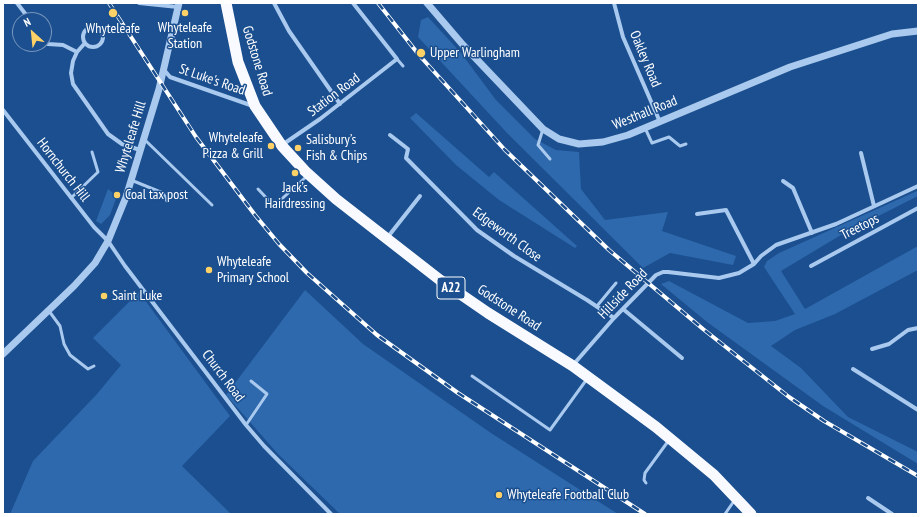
<!DOCTYPE html>
<html>
<head>
<meta charset="utf-8">
<style>
	body { margin:0 }
	#map { position:relative; width:921px; height:517px; overflow:hidden; background:#1b4f8f; font-family:"PT Sans Narrow",sans-serif }
	canvas { display:block }
	.frame { position:absolute; inset:0; border:4px solid #fff; pointer-events:none }
	.north { position:absolute; left:12px; top:12px; width:40px; height:40px; box-sizing:border-box; background:#1b4f8f; border:1px solid #7695bc; border-radius:50%; rotate:333deg; font-size:11px; font-weight:700; line-height:16px; text-align:center; color:#fff }
	.north::after { content:''; display:block; margin:auto; width:14px; height:18px; background:#ffd166; clip-path:polygon(50% 0,100% 100%,50% 72%,0 100%) }
</style>
</head>
<body>
<div id="map">
<canvas width="921" height="517"></canvas>
<div class="frame"></div>
<div class="north">N</div>
</div>
<script>
const c = document.querySelector('canvas').getContext('2d');
c.lineJoin = 'round';
function fillPath(path, color) { c.fillStyle = color; c.fill(path, 'evenodd'); }
const toPath = rows => new Path2D(rows.map(r => 'M' + r).join(''));
function trace(path, color, width, dash) { c.strokeStyle = color; c.lineWidth = width; c.lineCap = dash ? 'butt' : 'round'; c.setLineDash(dash || []); c.stroke(path); }
function drawText(font, color, halo, rows, align = 'center') {
  c.font = font + ' "PT Sans Narrow",sans-serif'; c.lineWidth = 3; c.setLineDash([]); c.textBaseline = 'middle'; c.strokeStyle = halo; c.fillStyle = color; for (const [text, x, y, turn = 0] of rows) {
    c.save(); c.translate(x, y); c.rotate((+turn || 0) * Math.PI / 180); c.textAlign = isNaN(turn) ? turn : align; if (halo) c.strokeText(text, 0, 0); c.fillText(text, 0, 0); c.restore();
  }
}
fillPath(toPath([
	[428,17,461,53,496,100,535,139,556,150,579,152,581,189,605,220,668,212,662,231,736,256,733,265,670,253,643,268,507,133,418,37,421,20],
	[416,113,489,177,494,172,577,246,575,248,499,200,456,165,410,118],
	[108,189,117,196,110,215,101,224,96,221],
	[917,191,918,196,841,235,781,271,805,309,918,246,918,270,835,314,795,330,771,346,801,368,848,417,918,452,918,464,823,406,707,322,661,284,669,281,748,323,775,321,795,314,764,267,767,261,779,253],
	[305,290,363,344,491,433,618,514,340,514,278,454,226,395],
	[139,292,230,416,182,466,231,514,10,514,33,461,97,394,121,365,93,338]
]), '#2e69ad');
trace(toPath([
	[397,59,403,66],
	[645,128,652,143,669,137,680,146,686,144],
	[543,129,538,145,550,159],
	[144,139,212,205],
	[131,180,163,193,167,201],
	[258,189,274,206,307,176],
	[71,198,98,172,92,152],
	[597,306,616,283],
	[49,311,60,326,64,344,70,355,88,369,94,366],
	[472,376,550,430,587,379],
	[246,425,267,394,251,381],
	[646,483,644,480,645,473,669,440],
	[725,514,734,501]
]), '#a9c9ee', 3);
trace(toPath([
	[17,3,30,20],
	[139,3,178,7],
	[274,3,289,31,340,104],
	[614,3,623,37,660,122],
	'83 37a10 10 0 1 1 20 0a10 10 0 1 1-20 0Z',
	[44,40,48,44,63,45,77,52],
	[85,43,77,52,73,61,71,73,73,84,108,134,122,144,140,150],
	[165,71,170,77,253,106],
	[3,110,94,227,108,241,125,266,246,425,264,446,331,514],
	[390,135,408,149,406,158,477,230,514,256,587,300,614,318],
	[282,145,320,119,397,59,353,3],
	[861,153,874,206],
	[783,181,793,188,812,233],
	[697,214,726,210,754,264],
	[387,238,420,196],
	[811,266,918,208],
	[623,309,682,358],
	[872,349,889,344,908,330,918,328],
	[573,365,614,318,656,275,663,272,668,272,719,278,739,273,754,264,761,256,776,245,836,224,918,186],
	[853,369,918,410],
	[868,498,892,514]
]), '#a9c9ee', 4);
trace(toPath([
	[427,3,463,45,543,129,559,139,579,144,603,142,628,135,790,67,892,34,918,31],
	[3,354,74,286,95,263,108,241,126,197,159,89,179,3]
]), '#a9c9ee', 7);
trace(toPath([
	[226,3,238,62,255,106,282,146,305,171,336,199,440,280,488,313,573,366,656,427,714,475,751,514]
]), '#f8faff', 11);
const rail = toPath([
	[109,3,196,137,255,215,279,244,307,273,377,335,458,393,645,514],
	[378,3,419,55,505,150,609,250,703,329,789,397,824,421,918,476]
]);
trace(rail, '#fff', 4);
trace(rail, '#1b4f8f', 2.5, [8]);
for (const [x, y, r, color] of [
	[113,13,5,"#ffd166"],
	[185,13,4,"#ffd166"],
	[421,53,5,"#ffd166"],
	[271,146,4,"#ffd166"],
	[298,148,4,"#ffd166"],
	[295,173,4,"#ffd166"],
	[117,195,4,"#ffd166"],
	[209,270,4,"#ffd166"],
	[104,296,4,"#ffd166"],
	[499,495,4,"#ffd166"]
]) { const dot = new Path2D(); dot.arc(x, y, r, 0, 2 * Math.PI); c.fillStyle = color; c.fill(dot); trace(dot, '#1b4f8f', 1.5); }
for (const [x, y, w] of [
	[451,288,28]
]) { const box = new Path2D(); box.roundRect(x - w / 2, y - 11, w, 22, 3); c.fillStyle = '#1b4f8f'; c.fill(box); trace(box, '#fff', 1); }
drawText('bold 13px', '#fff', null, [
	["A22",451,288]
]);
drawText('14px', '#fff', '#1b4f8f', [
	["Whyteleafe",185,28,"center"],
	["Station",185,44,"center"],
	["Whyteleafe",113,29,"center"],
	["Upper Warlingham",430,53],
	["Whyteleafe",263,138,"right"],
	["Pizza & Grill",263,154,"right"],
	["Salisbury’s",306,140],
	["Fish & Chips",306,156],
	["Jack’s",295,188,"center"],
	["Hairdressing",295,204,"center"],
	["Coal tax post",125,195],
	["Whyteleafe",217,262],
	["Primary School",217,278],
	["Saint Luke",112,296],
	["Whyteleafe Football Club",507,495]
], 'left');
drawText('14px', '#fff', '#1b4f8f', [
	["Oakley Road",645,59,67],
	["Godstone Road",257,61,73],
	["St Luke's Road",212,80,19],
	["Station Road",334,95,-37],
	["Westhall Road",645,113,-22],
	["Whyteleafe Hill",131,137,-73],
	["Hornchurch Hill",63,170,52],
	["Treetops",860,227,-27],
	["Edgeworth Close",507,235,36],
	["Hillside Road",623,294,-46],
	["Godstone Road",509,308,33],
	["Church Road",223,376,53]
]);
</script>
</body>
</html>
